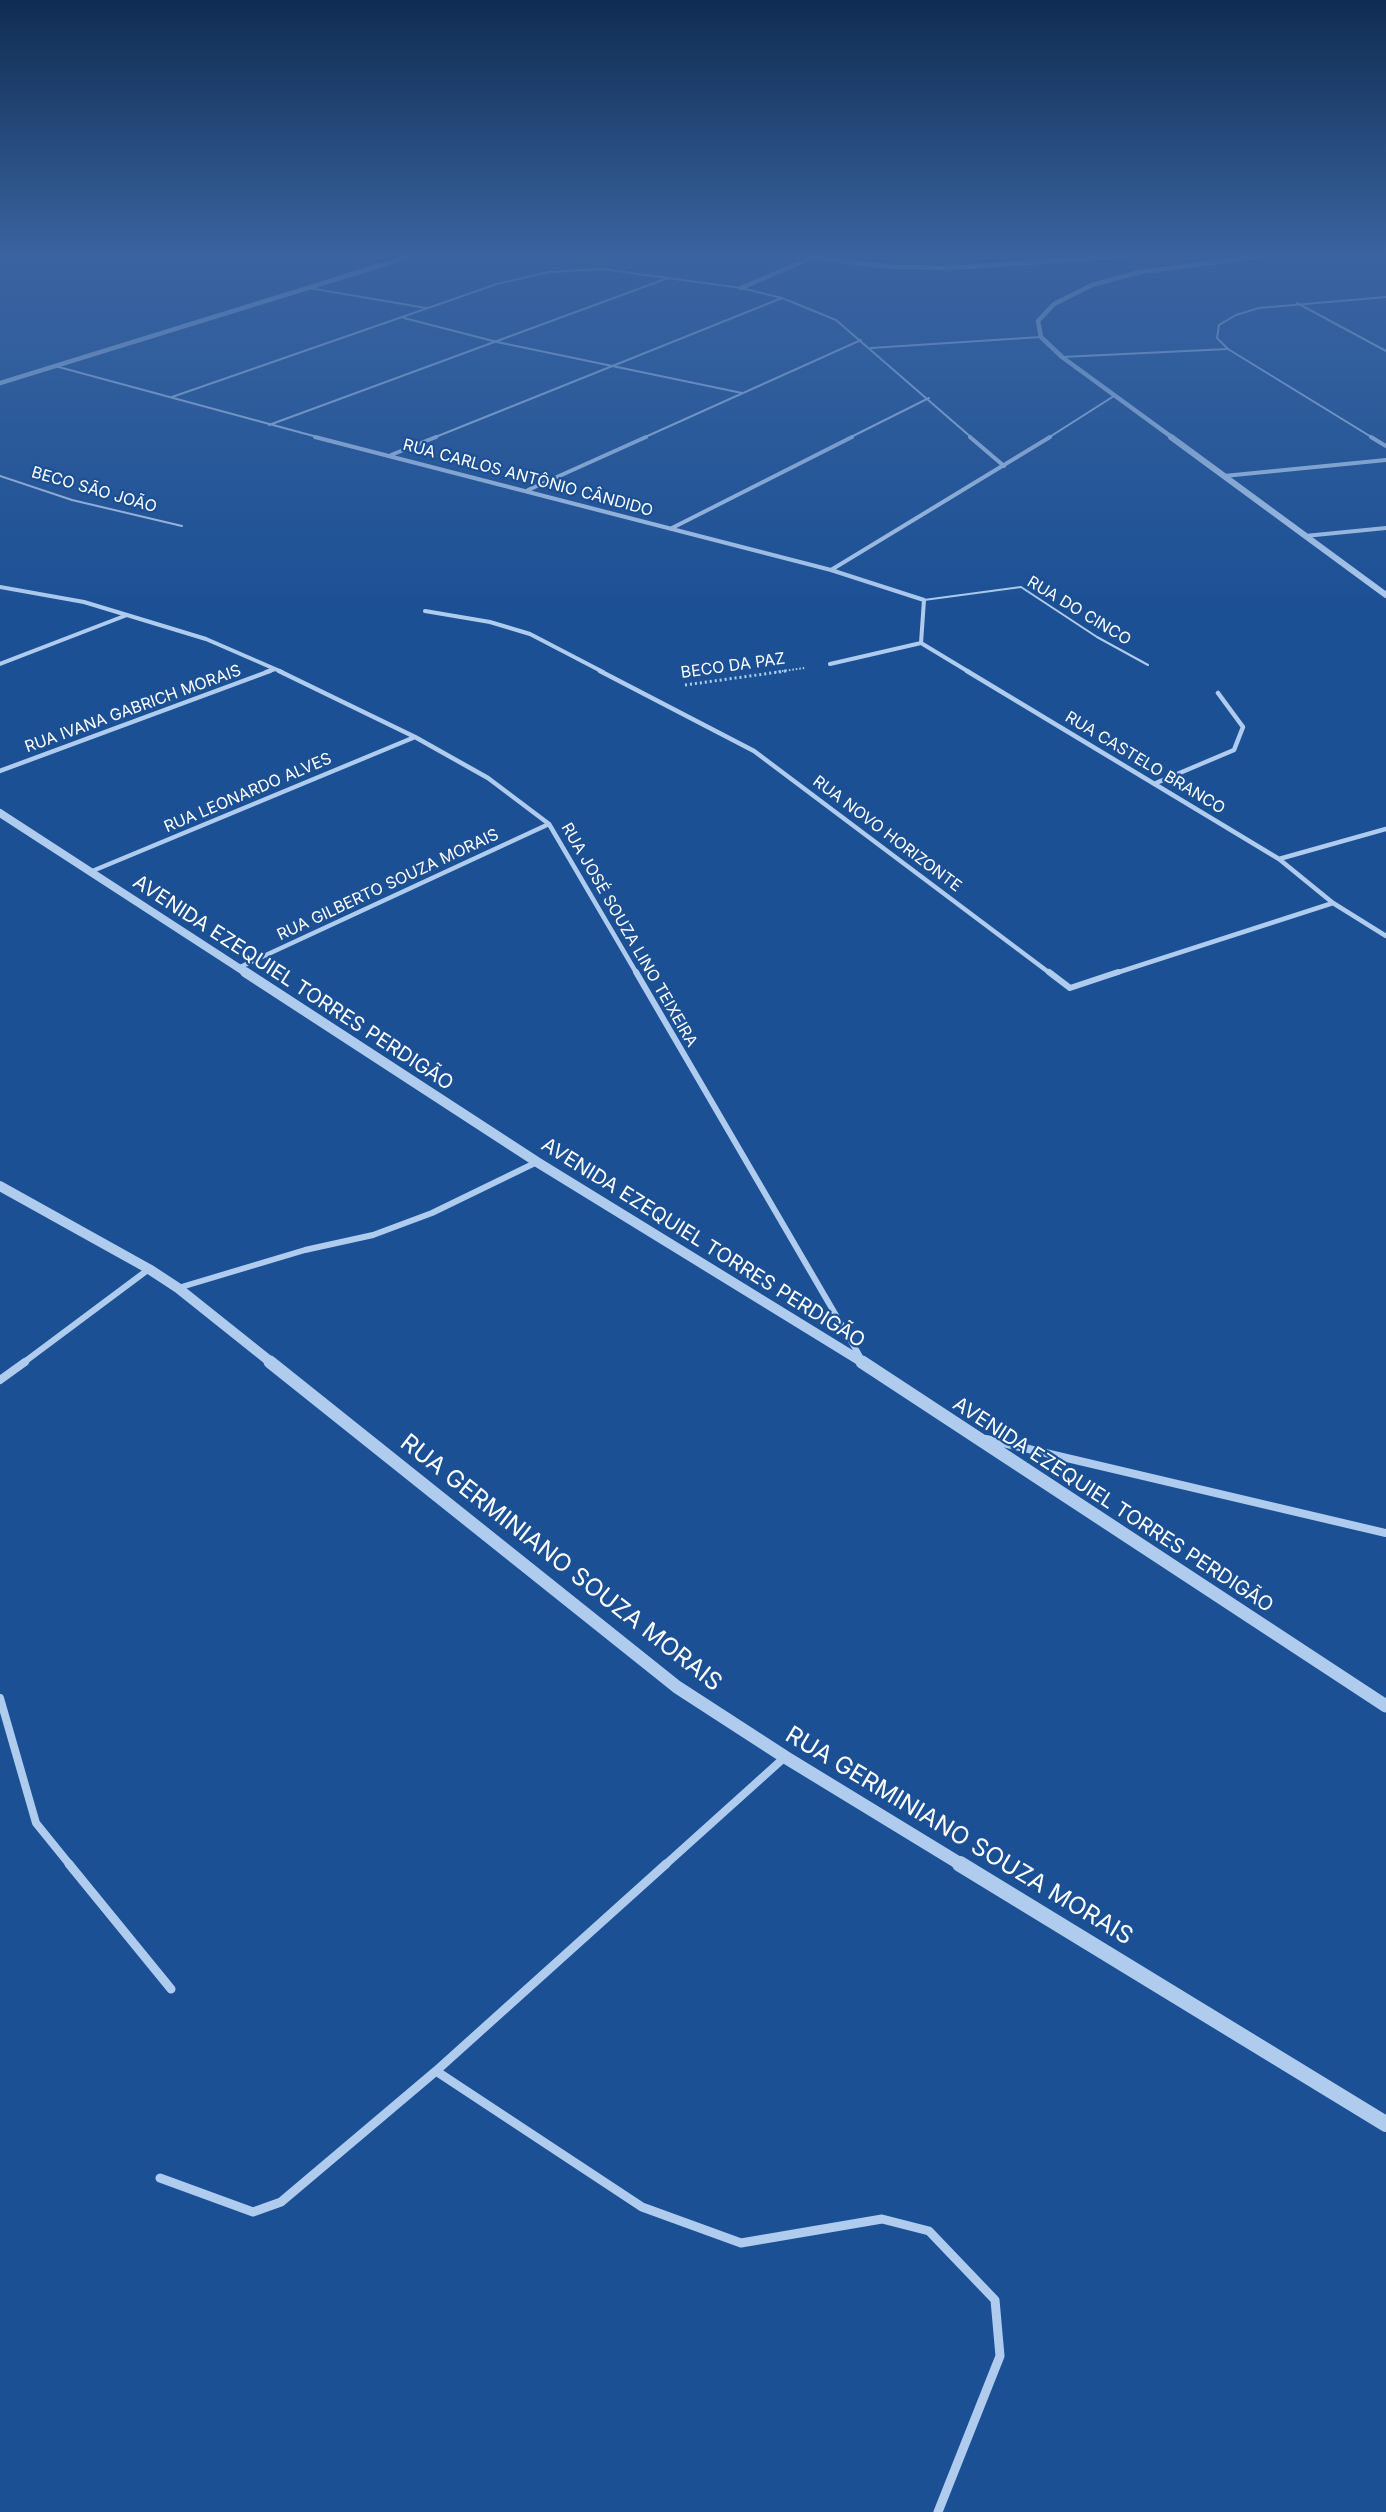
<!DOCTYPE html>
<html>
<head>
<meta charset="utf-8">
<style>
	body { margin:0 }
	canvas { display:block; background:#1c5095 }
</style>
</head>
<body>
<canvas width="1386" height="2512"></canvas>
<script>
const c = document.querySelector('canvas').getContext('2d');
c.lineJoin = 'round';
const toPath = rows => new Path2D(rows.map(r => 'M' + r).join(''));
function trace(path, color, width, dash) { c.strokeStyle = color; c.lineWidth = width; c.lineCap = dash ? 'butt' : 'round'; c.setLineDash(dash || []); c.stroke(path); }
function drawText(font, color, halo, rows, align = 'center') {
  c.font = font + ' Inter,sans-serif'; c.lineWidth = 4.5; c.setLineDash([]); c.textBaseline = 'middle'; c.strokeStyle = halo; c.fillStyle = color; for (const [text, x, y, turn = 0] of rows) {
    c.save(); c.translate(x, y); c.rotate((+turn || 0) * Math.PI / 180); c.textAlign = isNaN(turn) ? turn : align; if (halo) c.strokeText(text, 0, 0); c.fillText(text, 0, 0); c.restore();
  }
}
trace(toPath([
	[775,672,805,668]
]), '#afccef', 2, [1.5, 2]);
trace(toPath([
	[685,685,786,671]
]), '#afccef', 3, [2, 3]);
trace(toPath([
	[404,318,497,342,742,393],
	[1062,357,1228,349],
	[0,476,72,500,182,526],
	[924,600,1021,587,1097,637,1148,665]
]), '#afccef', 2);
trace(toPath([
	[1381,256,1386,258],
	[309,288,426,308],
	[1297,303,1386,351],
	[871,348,1041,337],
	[55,366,321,438],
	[172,397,497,284,549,272,602,269,741,288,782,298,836,320,972,438],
	[269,425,668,278],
	[433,438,782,298],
	[643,438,861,340],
	[849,438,929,398],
	[1048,438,1114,396],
	[1373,438,1228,349,1217,338,1219,325,1236,315,1259,308,1386,297]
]), '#afccef', 2);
trace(toPath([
	[315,437,831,570,924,600,921,643,969,672],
	[970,437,1004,466],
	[1371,437,1386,446],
	[391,455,436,437],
	[1224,476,1386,460],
	[528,490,646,437],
	[672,528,852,437],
	[1305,536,1386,528],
	[831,570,1050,437],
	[0,587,84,602,127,615,206,639,282,672],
	[425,611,490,622,530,634,603,672],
	[0,664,127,615],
	[830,664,921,643],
	[266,672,275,669]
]), '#afccef', 4);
trace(toPath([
	[279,671,415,737,488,778,549,824,637,974],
	[600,671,754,751,1051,974],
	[967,671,1279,859,1333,903,1386,936],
	[0,771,270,671],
	[1156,783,1234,750,1243,727,1218,693],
	[1279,859,1386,829],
	[90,872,415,737],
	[238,968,549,824],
	[1113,974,1333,903]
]), '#afccef', 4.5);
trace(toPath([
	[636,972,862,1360],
	[1049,972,1070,988,1118,972],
	[178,1288,305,1250,373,1235,432,1213,537,1162],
	[23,1363,149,1269]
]), '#afccef', 6);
trace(toPath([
	[0,1380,25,1362],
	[986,1439,1386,1533],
	[0,1698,36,1823,70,1865],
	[665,1865,785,1757]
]), '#afccef', 8);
trace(toPath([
	[69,1864,171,1989],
	[436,2071,642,2207,741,2243,882,2219,929,2231,995,2300,1000,2356,938,2512],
	[160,2178,253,2212,281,2202,436,2071,666,1864]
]), '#afccef', 9);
trace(toPath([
	[801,256,893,267,950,268,1125,256],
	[741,288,811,258],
	[0,383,411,256],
	[1173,438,1062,357,1041,337,1038,321,1054,304,1092,285,1140,272,1263,256]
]), '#afccef', 4.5);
trace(toPath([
	[1171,437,1386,595]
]), '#afccef', 6);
trace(toPath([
	[0,813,248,974]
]), '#afccef', 8);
trace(toPath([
	[245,972,537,1162,864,1363],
	[0,1186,149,1269,178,1288,272,1363]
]), '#afccef', 10);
trace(toPath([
	[270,1362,677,1687,785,1757,962,1865],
	[862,1362,1386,1706]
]), '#afccef', 13);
trace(toPath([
	[960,1864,1386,2124]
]), '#afccef', 16);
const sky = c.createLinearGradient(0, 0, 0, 608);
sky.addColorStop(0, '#0f2c52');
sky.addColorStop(0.42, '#3a64a0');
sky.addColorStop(1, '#3a64a000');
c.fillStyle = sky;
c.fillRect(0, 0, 1386, 608);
drawText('16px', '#fff', '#1c5095', [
	["RUA CARLOS ANTÔNIO CÂNDIDO",528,478,15],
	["BECO SÃO JOÃO",94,490,16],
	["RUA DO CINCO",1079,611,31],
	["BECO DA PAZ",733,666,-8],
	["RUA IVANA GABRICH MORAIS",133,709,-20],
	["RUA CASTELO BRANCO",1145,763,31],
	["RUA LEONARDO ALVES",248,793,-23],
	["RUA NOVO HORIZONTE",887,834,37],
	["RUA GILBERTO SOUZA MORAIS",388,885,-25],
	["RUA JOSÉ SOUZA LINO TEIXEIRA",629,935,60]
]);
drawText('20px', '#fff', '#1c5095', [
	["AVENIDA EZEQUIEL TORRES PERDIGÃO",293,983,33],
	["AVENIDA EZEQUIEL TORRES PERDIGÃO",703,1243,32],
	["AVENIDA EZEQUIEL TORRES PERDIGÃO",1113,1505,33]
]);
drawText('24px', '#fff', '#1c5095', [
	["RUA GERMINIANO SOUZA MORAIS",561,1563,38],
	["RUA GERMINIANO SOUZA MORAIS",959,1836,31]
]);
</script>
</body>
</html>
